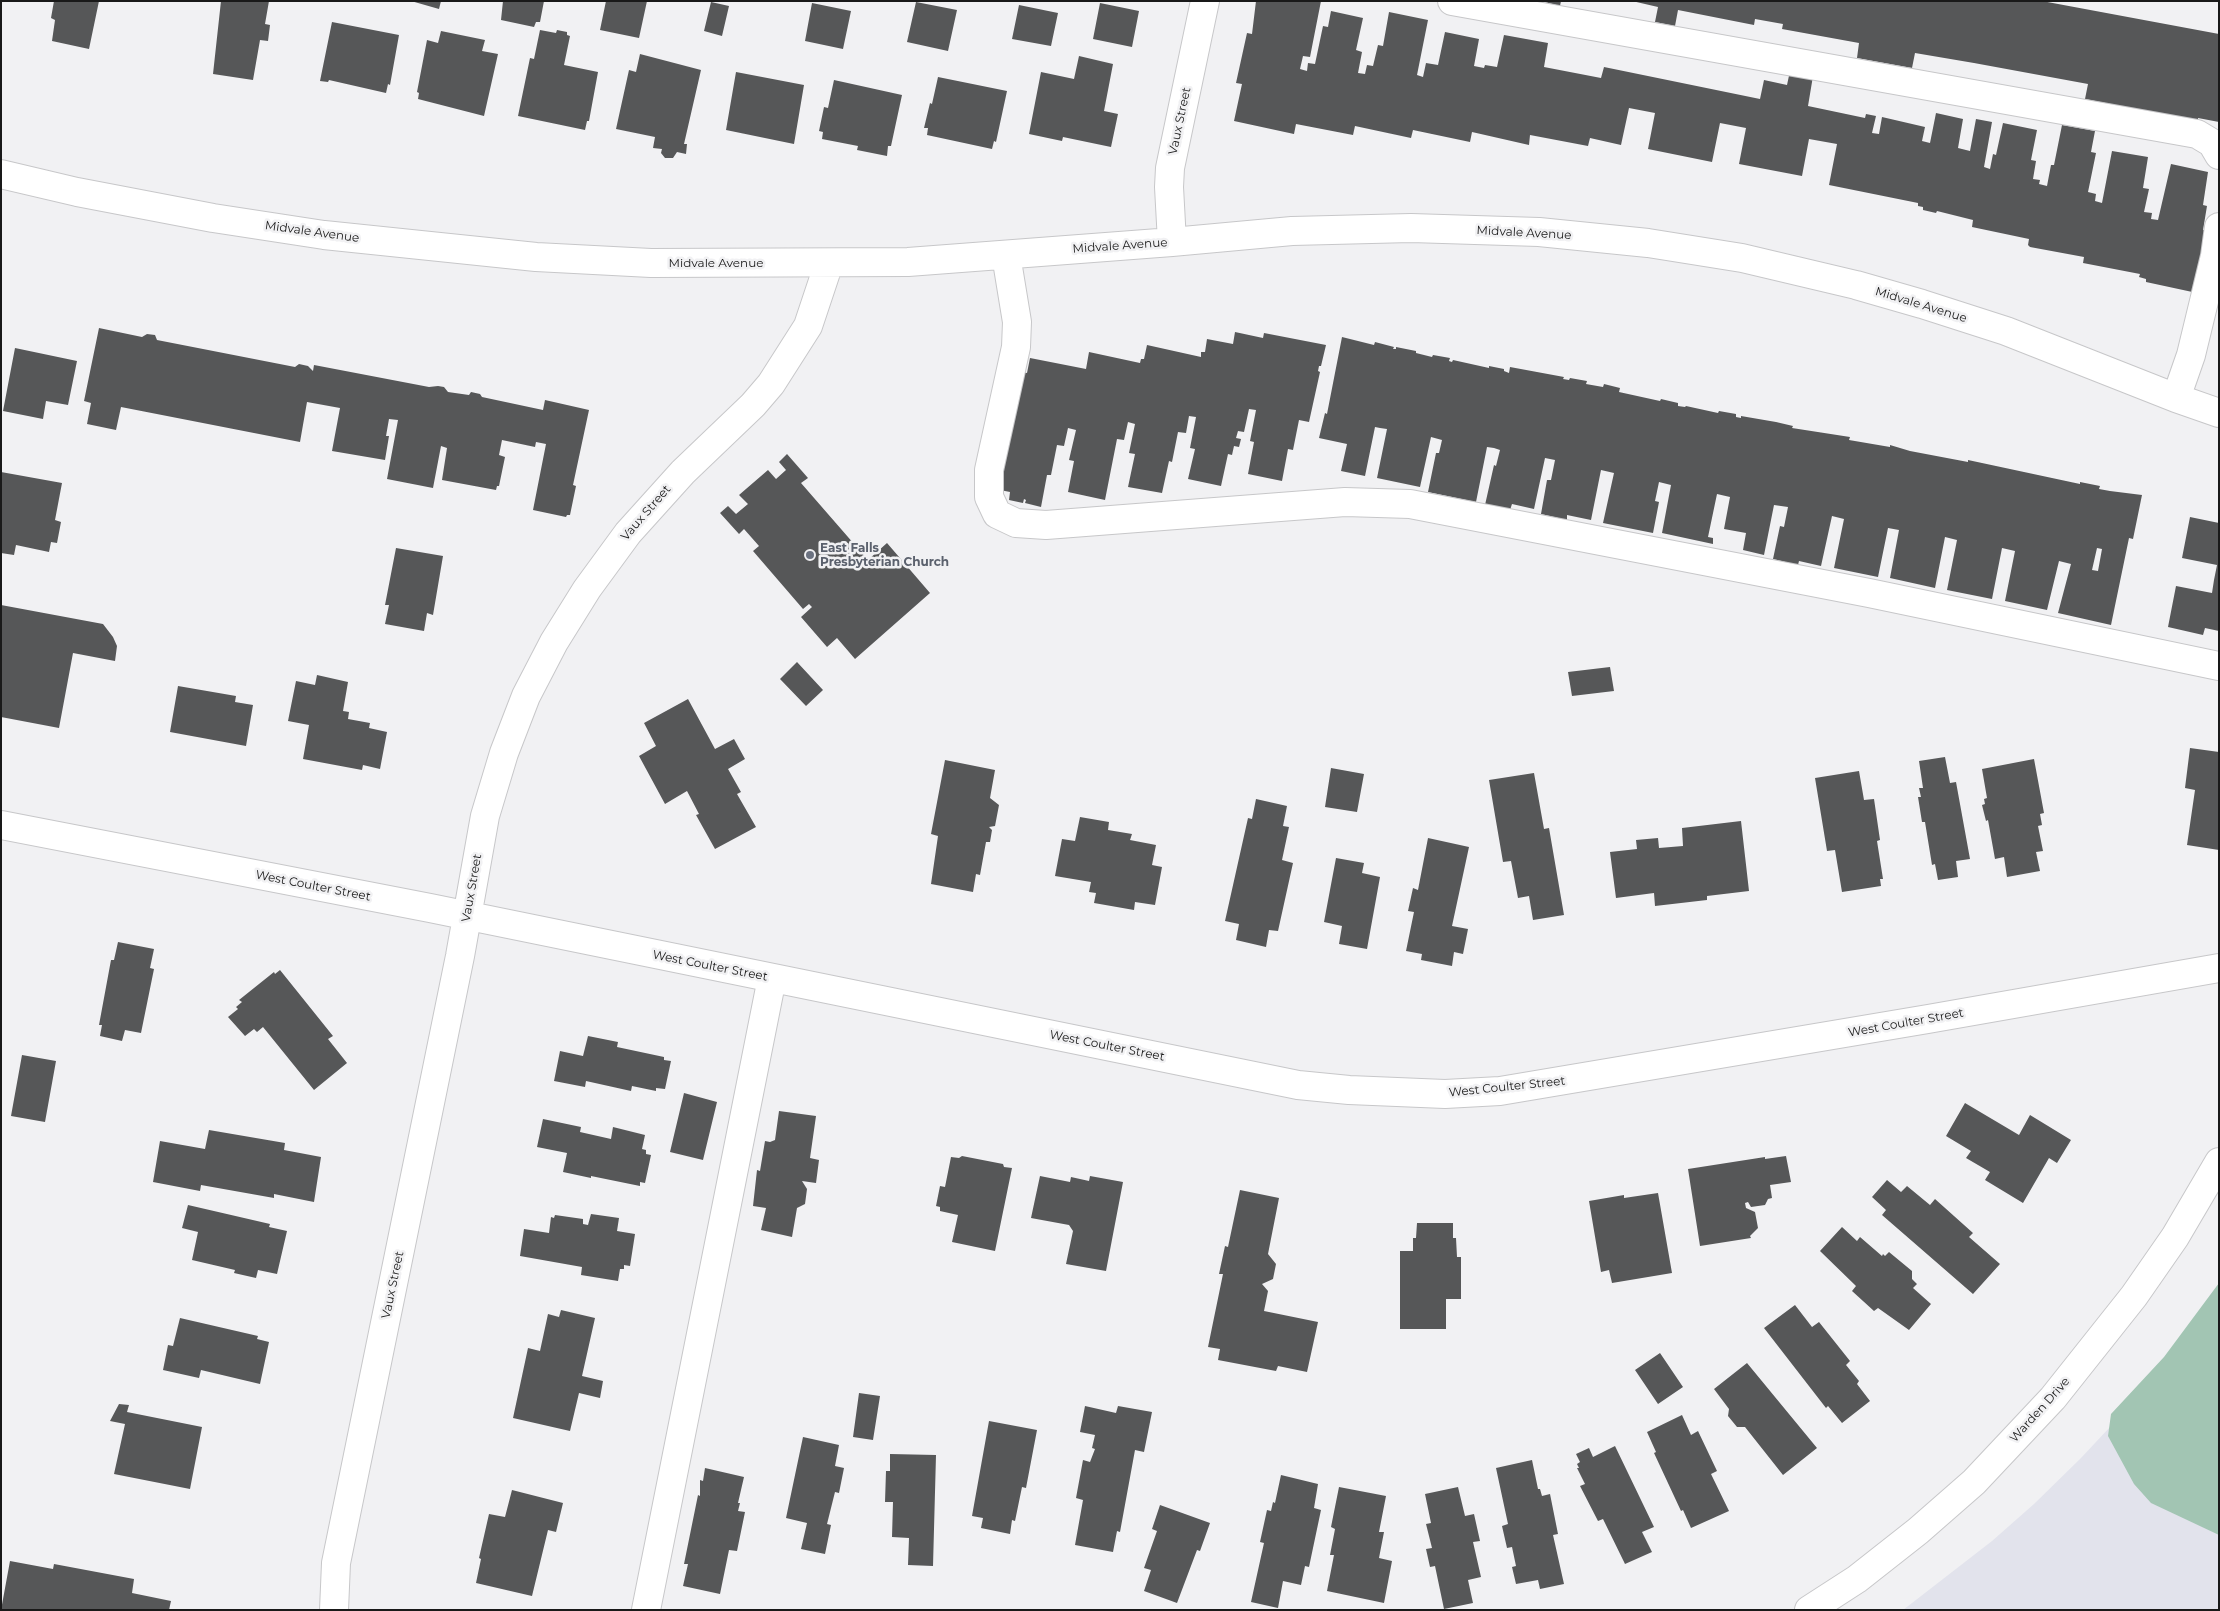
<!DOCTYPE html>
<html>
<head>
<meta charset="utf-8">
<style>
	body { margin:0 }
	#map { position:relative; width:2220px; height:1611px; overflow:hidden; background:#f1f1f3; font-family:Montserrat,sans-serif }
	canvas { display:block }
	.frame { position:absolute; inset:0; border:2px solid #191919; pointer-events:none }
</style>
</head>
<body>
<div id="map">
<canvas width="2220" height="1611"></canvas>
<div class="frame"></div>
</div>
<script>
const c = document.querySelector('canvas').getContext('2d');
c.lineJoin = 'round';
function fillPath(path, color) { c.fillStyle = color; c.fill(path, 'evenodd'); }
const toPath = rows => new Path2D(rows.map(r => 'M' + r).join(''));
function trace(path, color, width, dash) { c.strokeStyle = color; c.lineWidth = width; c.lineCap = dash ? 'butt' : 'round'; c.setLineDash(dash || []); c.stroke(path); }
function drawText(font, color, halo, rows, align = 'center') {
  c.font = font + ' Montserrat,sans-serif'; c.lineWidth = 5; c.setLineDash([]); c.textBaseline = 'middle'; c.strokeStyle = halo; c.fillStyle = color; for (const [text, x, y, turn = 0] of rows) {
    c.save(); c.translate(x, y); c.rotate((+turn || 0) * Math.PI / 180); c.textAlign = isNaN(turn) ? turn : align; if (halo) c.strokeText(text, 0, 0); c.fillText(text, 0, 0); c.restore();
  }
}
fillPath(toPath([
	[2219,1291,2219,1610,1903,1610,1992,1541,2034,1504,2081,1458,2124,1412]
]), '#e2e3ec');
fillPath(toPath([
	[2219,1283,2219,1535,2151,1503,2134,1484,2108,1436,2111,1414,2164,1357]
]), '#a2c5b3');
fillPath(toPath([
	[54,1,99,1,89,49,52,41,55,20,51,18],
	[221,1,269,1,265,24,270,25,268,41,260,40,253,80,213,74],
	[411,1,441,1,439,9],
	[503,1,544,1,540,22,536,22,534,27,501,20],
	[606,1,647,1,639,38,600,30],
	[1256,1,1321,1,1310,57,1303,56,1300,69,1307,71,1308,63,1315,64,1323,26,1328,27,1331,11,1363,18,1356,50,1362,52,1358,73,1365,74,1367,65,1373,66,1378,45,1383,46,1389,12,1428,20,1417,75,1423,77,1426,63,1438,65,1445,32,1479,39,1474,66,1484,68,1485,65,1497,67,1504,35,1548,43,1544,67,1601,78,1604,67,1760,99,1764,80,1787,85,1790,71,1813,76,1808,106,1865,118,1866,114,1876,116,1872,133,1879,134,1882,117,1925,127,1922,141,1930,143,1936,113,1963,119,1958,148,1970,151,1976,119,1992,122,1984,167,1990,169,1993,154,1996,155,2003,123,2037,130,2031,160,2036,161,2033,179,2040,180,2039,184,2047,186,2051,165,2054,165,2062,125,2095,131,2091,152,2096,153,2088,192,2096,194,2095,201,2102,203,2112,151,2148,157,2143,188,2149,189,2144,212,2152,213,2151,219,2158,220,2171,164,2208,172,2203,205,2207,206,2203,230,2209,231,2197,293,2146,282,2146,279,2139,277,2140,274,2083,263,2084,257,2030,247,2028,245,2029,239,1972,227,1973,220,1937,211,1936,213,1923,210,1923,207,1918,206,1918,203,1829,185,1837,144,1809,139,1802,176,1739,164,1746,128,1720,123,1712,162,1648,149,1655,113,1629,108,1621,145,1590,138,1588,146,1530,135,1529,145,1472,132,1470,142,1413,130,1411,138,1355,126,1353,135,1296,124,1294,134,1234,121,1242,84,1236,83,1247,33,1252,34],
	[1541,1,1561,1,1560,6],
	[1632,1,2042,1,2219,34,2219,122,2198,118,2198,121,2085,99,2088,84,1974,63,1915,53,1912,68,1857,58,1859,43,1782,29,1783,24,1755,19,1754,25,1678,10,1675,26,1655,22,1658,7],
	[711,2,729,6,722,36,704,31],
	[916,2,957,10,948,51,907,42],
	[812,3,851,11,843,49,805,41],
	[1100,3,1139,11,1132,47,1093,39],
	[1019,5,1058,13,1051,46,1012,39],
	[332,22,399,35,390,85,388,84,386,93,329,80,328,82,320,81],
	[540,30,556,33,557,30,567,32,567,35,570,36,564,65,598,72,589,121,587,121,585,130,518,116,530,58,534,59],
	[441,31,485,40,482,51,498,54,484,116,418,99,419,93,417,92,427,40,438,43],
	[640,54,701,70,684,144,687,144,686,154,677,152,673,158,665,158,661,153,662,149,653,148,655,137,616,129,629,70,636,72],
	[1079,56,1113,64,1104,111,1118,114,1111,147,1063,137,1062,141,1029,134,1041,72,1074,79],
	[736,72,804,85,794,144,726,130],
	[938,77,1007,91,996,142,994,141,992,149,927,135,928,128,924,128,930,103,932,104],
	[834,80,902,95,891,146,888,146,887,156,857,150,858,146,822,139,823,132,819,131,824,107,828,108],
	[99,328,142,337,147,334,155,335,157,340,295,367,299,364,308,366,313,371,314,365,429,387,438,386,444,387,448,392,469,395,471,392,480,394,482,397,543,410,545,400,589,410,573,485,576,486,570,515,567,515,566,517,533,510,546,444,536,442,535,447,502,440,499,455,505,457,499,486,497,486,496,490,442,480,447,448,441,446,433,488,387,479,398,420,389,419,386,436,389,436,385,460,332,451,340,408,307,402,300,442,121,407,116,430,87,424,91,403,84,401],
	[1235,332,1263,338,1264,333,1326,345,1321,366,1319,366,1318,371,1320,372,1309,422,1299,420,1293,450,1288,449,1282,481,1248,474,1254,442,1250,441,1256,410,1249,409,1244,432,1238,431,1236,438,1241,439,1239,447,1234,446,1232,455,1228,454,1221,486,1188,479,1195,449,1190,448,1196,417,1189,416,1186,433,1178,432,1172,462,1169,461,1162,493,1128,487,1135,454,1129,453,1135,424,1128,422,1124,440,1117,439,1105,500,1068,492,1074,461,1069,460,1076,430,1068,428,1064,446,1057,445,1051,475,1047,475,1041,507,1025,503,1026,500,1024,499,1023,503,1009,500,1010,492,995,489,1016,371,1027,373,1030,358,1086,369,1089,352,1140,363,1141,359,1144,359,1147,345,1201,357,1201,352,1205,352,1207,339,1233,344],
	[1342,337,1374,345,1375,342,1394,347,1393,349,1396,349,1396,347,1416,351,1416,353,1432,357,1433,355,1450,358,1449,361,1452,362,1453,360,1489,368,1489,366,1504,369,1504,371,1509,373,1510,367,1564,377,1563,379,1569,380,1570,378,1587,381,1586,384,1603,387,1604,384,1620,388,1619,392,1660,401,1661,399,1678,403,1678,406,1685,407,1686,406,1718,413,1719,411,1736,414,1736,417,1741,418,1741,416,1776,422,1793,426,1792,428,1850,437,1849,440,1890,447,1890,445,1910,451,1968,462,1968,460,2080,484,2080,482,2100,486,2099,489,2110,491,2142,495,2133,539,2129,538,2111,625,2058,613,2071,564,2059,561,2047,610,2005,601,2015,551,2002,548,1992,599,1947,590,1957,540,1945,537,1935,588,1890,578,1899,530,1888,528,1878,577,1834,568,1844,519,1832,516,1821,566,1799,561,1798,565,1773,559,1780,526,1784,527,1788,507,1774,505,1764,555,1743,550,1746,533,1724,529,1730,497,1717,494,1708,537,1713,538,1713,544,1662,533,1671,485,1659,482,1655,501,1659,502,1653,533,1603,523,1614,473,1601,470,1591,520,1567,515,1567,520,1541,514,1547,480,1551,480,1555,460,1545,458,1534,509,1512,504,1510,510,1485,505,1494,465,1496,466,1500,450,1494,448,1487,447,1476,502,1428,492,1436,453,1439,453,1442,440,1431,437,1420,487,1377,478,1387,429,1380,428,1375,427,1365,476,1341,471,1347,444,1319,438,1325,413,1327,414],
	[2097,548,2102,549,2098,571,2092,570],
	[15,348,77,361,68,405,46,401,43,419,3,411],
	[787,454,808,478,801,483,868,560,887,543,930,593,855,659,837,638,827,647,801,617,812,607,809,604,803,609,753,551,759,546,744,529,739,534,720,513,728,506,736,514,748,504,739,495,768,470,776,479,786,470,779,462],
	[1,472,62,483,55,520,61,522,57,543,51,542,49,552,16,545,14,555,1,553],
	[2190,517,2219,523,2219,631,2205,628,2203,635,2168,627,2176,586,2212,593,2214,580,2217,565,2182,558],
	[396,548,443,556,433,615,427,613,424,631,385,624,389,605,385,605],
	[1,605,103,624,113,637,117,646,115,661,73,653,59,728,1,717],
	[797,662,823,690,806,706,780,679],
	[1610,667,1614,691,1572,696,1568,672],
	[317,675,348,682,343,711,349,712,348,719,370,723,369,728,387,732,380,769,363,765,362,770,303,759,309,725,288,721,296,681,315,685],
	[178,686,236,696,235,702,253,705,246,746,170,732],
	[688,699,715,749,734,739,745,759,728,769,741,792,737,794,756,827,715,849,696,815,699,814,687,791,665,804,639,756,656,746,644,723],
	[2190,748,2219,752,2219,850,2187,845,2195,790,2185,788],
	[1945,757,1950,783,1956,782,1970,859,1956,861,1958,877,1938,880,1935,864,1932,865,1925,822,1922,822,1918,797,1921,797,1919,788,1923,788,1919,761],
	[2034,759,2044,813,2040,814,2042,825,2038,826,2043,851,2036,852,2040,871,2007,877,2004,857,1995,859,1988,820,1986,821,1982,805,1985,804,1984,799,1987,798,1982,769],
	[945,760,995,770,990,798,999,805,995,826,989,827,992,830,990,842,986,842,980,875,976,874,973,892,931,884,938,836,931,834],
	[1331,768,1364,774,1357,812,1325,807],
	[1859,771,1864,800,1874,799,1880,840,1877,841,1883,879,1880,879,1881,886,1842,892,1835,850,1827,851,1815,778],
	[1534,773,1544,829,1549,828,1564,915,1533,920,1529,896,1518,898,1511,861,1503,862,1489,780],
	[1256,799,1287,806,1283,826,1289,827,1282,860,1293,863,1278,931,1269,930,1266,947,1236,940,1239,924,1225,921,1248,818,1252,819],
	[1080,817,1109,822,1108,830,1132,834,1130,840,1156,845,1152,865,1162,867,1155,905,1135,902,1134,910,1094,903,1096,893,1089,892,1091,882,1055,876,1062,839,1075,841],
	[1741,821,1749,891,1707,896,1707,900,1655,906,1654,893,1616,898,1610,852,1637,849,1636,840,1658,838,1659,848,1683,846,1682,828],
	[1428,838,1469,847,1452,926,1468,929,1463,954,1454,952,1452,966,1421,960,1422,954,1406,951,1414,912,1408,911,1413,888,1418,890],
	[1336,858,1364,863,1362,873,1380,877,1367,949,1339,944,1342,926,1324,922],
	[118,942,154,949,150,968,154,969,141,1033,125,1030,122,1041,100,1036,102,1025,99,1025,111,960,114,960],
	[280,970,333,1036,328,1039,347,1063,314,1090,263,1027,257,1032,254,1029,245,1036,228,1017,238,1009,236,1007,242,1002,239,1000,274,972,275,974],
	[588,1036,618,1042,617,1047,664,1057,664,1060,671,1061,665,1089,656,1088,656,1091,632,1086,631,1091,586,1081,585,1087,554,1081,560,1051,583,1056],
	[22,1055,56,1061,45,1122,11,1116],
	[684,1093,717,1102,703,1160,670,1152],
	[1965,1103,2019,1135,2030,1115,2071,1140,2057,1163,2049,1158,2023,1203,1985,1180,1990,1172,1966,1158,1971,1151,1946,1136],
	[779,1111,816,1116,810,1158,819,1160,816,1183,802,1181,807,1189,805,1204,797,1208,792,1237,761,1230,766,1208,753,1206,757,1170,760,1171,765,1141,770,1142,775,1140],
	[543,1119,581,1127,580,1132,611,1139,613,1127,645,1135,642,1149,646,1150,646,1154,651,1155,645,1183,640,1182,640,1186,591,1176,591,1178,563,1172,567,1153,537,1147],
	[209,1130,285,1143,284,1150,321,1157,314,1202,274,1194,274,1198,201,1185,200,1191,153,1182,160,1141,205,1149],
	[962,1156,1003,1164,1004,1167,1012,1168,995,1251,952,1242,958,1215,940,1211,940,1207,936,1206,940,1186,945,1187,951,1157,959,1158],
	[1786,1156,1791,1182,1770,1185,1772,1198,1768,1199,1765,1205,1751,1207,1748,1202,1745,1203,1746,1208,1755,1212,1758,1228,1750,1236,1751,1238,1700,1246,1688,1169,1765,1157,1765,1159],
	[1040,1176,1070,1182,1071,1177,1089,1181,1090,1176,1123,1182,1106,1271,1066,1264,1073,1231,1069,1225,1031,1218],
	[1887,1180,1901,1192,1907,1186,1930,1205,1935,1199,1973,1233,1969,1237,2000,1264,1973,1294,1882,1215,1886,1210,1872,1197],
	[1240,1190,1279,1198,1268,1254,1276,1264,1273,1279,1262,1284,1268,1291,1264,1311,1318,1322,1307,1372,1278,1366,1276,1371,1218,1360,1220,1349,1208,1347,1223,1274,1219,1274,1225,1246,1228,1247],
	[1658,1193,1672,1273,1612,1283,1609,1270,1601,1272,1589,1201,1624,1195,1624,1198],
	[188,1205,270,1224,269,1227,287,1231,277,1274,258,1270,256,1278,234,1273,235,1270,192,1260,198,1232,182,1228],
	[591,1214,619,1218,617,1231,635,1234,630,1266,624,1265,624,1269,620,1269,618,1281,581,1275,582,1267,520,1256,524,1229,549,1233,551,1217,554,1218,555,1215,583,1219,583,1224,588,1225],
	[1417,1223,1453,1223,1453,1238,1456,1238,1457,1257,1461,1257,1461,1299,1446,1299,1446,1329,1400,1329,1400,1251,1413,1251,1413,1238,1416,1238],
	[1842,1227,1857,1241,1860,1237,1882,1256,1883,1254,1885,1256,1889,1252,1912,1271,1912,1279,1917,1284,1913,1288,1931,1304,1909,1330,1878,1308,1874,1311,1852,1291,1856,1286,1820,1251],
	[1795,1305,1812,1327,1819,1322,1850,1361,1846,1365,1859,1381,1857,1384,1870,1401,1842,1423,1828,1406,1826,1408,1764,1328],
	[561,1310,595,1318,582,1376,603,1381,600,1398,579,1393,570,1431,513,1418,528,1348,540,1351,548,1314,559,1317],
	[180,1318,258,1336,257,1339,269,1342,260,1384,201,1370,199,1378,163,1370,168,1345,173,1346],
	[1660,1353,1683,1387,1658,1404,1635,1370],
	[1747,1363,1817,1448,1783,1475,1745,1427,1737,1427,1728,1416,1729,1409,1714,1389],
	[859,1393,880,1396,873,1440,853,1437],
	[119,1404,129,1405,127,1412,202,1427,190,1489,114,1474,125,1424,110,1421],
	[1085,1406,1116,1413,1118,1406,1152,1412,1144,1452,1135,1450,1120,1532,1117,1531,1113,1552,1075,1545,1083,1500,1076,1498,1083,1460,1090,1462,1095,1449,1092,1448,1095,1435,1080,1432],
	[1682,1415,1691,1435,1698,1431,1717,1471,1711,1474,1729,1511,1691,1528,1683,1510,1681,1511,1654,1453,1656,1452,1647,1432],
	[989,1421,1037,1430,1026,1488,1022,1487,1015,1521,1012,1520,1010,1534,981,1528,983,1518,972,1516],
	[803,1437,839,1445,835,1466,844,1468,839,1493,835,1492,827,1524,831,1525,825,1554,801,1549,807,1523,786,1518],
	[1615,1446,1654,1527,1642,1532,1652,1552,1625,1564,1603,1519,1598,1521,1580,1486,1585,1484,1577,1468,1579,1468,1577,1464,1580,1462,1576,1454,1589,1448,1593,1457],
	[890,1454,936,1455,933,1566,908,1565,909,1538,892,1537,893,1502,885,1502,886,1471,890,1471],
	[1532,1460,1538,1489,1540,1489,1542,1496,1550,1494,1558,1534,1553,1535,1564,1584,1540,1589,1538,1580,1516,1584,1512,1567,1516,1566,1512,1547,1507,1548,1502,1526,1508,1524,1496,1468],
	[705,1468,744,1477,738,1503,740,1503,738,1511,745,1512,737,1551,729,1550,720,1594,683,1586,688,1564,684,1564,698,1495,700,1496,700,1480,703,1481],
	[1281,1475,1318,1484,1314,1508,1321,1510,1309,1567,1305,1566,1301,1585,1283,1581,1278,1608,1251,1602,1264,1543,1260,1542,1267,1510,1271,1511,1273,1502,1275,1503],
	[1339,1487,1386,1496,1379,1532,1384,1532,1379,1558,1392,1561,1384,1603,1327,1591,1334,1555,1330,1555,1335,1529,1331,1527],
	[1458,1487,1465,1516,1474,1514,1480,1541,1473,1542,1481,1577,1468,1580,1473,1603,1444,1609,1435,1566,1430,1567,1426,1549,1432,1548,1426,1524,1431,1523,1425,1494],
	[512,1490,563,1503,556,1532,548,1530,532,1596,476,1583,481,1559,479,1558,489,1514,505,1517],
	[1160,1505,1210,1523,1200,1551,1197,1550,1177,1603,1144,1591,1151,1570,1144,1568,1157,1531,1152,1529],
	[10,1561,53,1569,54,1564,134,1579,132,1593,171,1601,169,1610,1,1610]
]), '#565758');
const minor = toPath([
	[1452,1,2197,134,2212,143,2219,155],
	[1,174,77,192,213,218,324,235,536,257,651,263,908,262,1172,242,1292,231,1411,228,1539,232,1648,243,1742,258,1856,285,1922,304,2006,331,2176,398,2219,413],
	[1172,242,1169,187,1170,168,1205,1],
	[1006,255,1017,322,1016,347,989,470,989,497,997,514,1016,523,1046,525,1345,502,1410,504,1869,593,2219,666],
	[2176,398,2191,355,2215,256,2219,227],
	[1,825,430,908,1298,1085,1349,1090,1445,1094,1500,1091,1928,1019,2219,968],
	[334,1610,336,1563,460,956,485,816,504,753,526,696,554,642,587,589,628,533,683,472,753,405,771,384,808,326,829,263],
	[646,1610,772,978],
	[1809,1610,1857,1579,1918,1531,1974,1482,2053,1398,2134,1296,2175,1237,2219,1162]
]);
trace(minor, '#c7c7c9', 30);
trace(minor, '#fff', 28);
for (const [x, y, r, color] of [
	[810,555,5,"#6b7280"]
]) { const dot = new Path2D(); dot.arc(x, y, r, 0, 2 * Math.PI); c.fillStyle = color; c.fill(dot); trace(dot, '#f1f1f3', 2); }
drawText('12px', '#191919', '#f1f1f3', [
	["Vaux Street",1180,121,-78],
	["Midvale Avenue",312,232,8],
	["Midvale Avenue",1524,233,3],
	["Midvale Avenue",1120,246,-4],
	["Midvale Avenue",716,263],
	["Midvale Avenue",1921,305,17],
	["Vaux Street",646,513,-49],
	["West Coulter Street",313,886,11],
	["Vaux Street",472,888,-80],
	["West Coulter Street",710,966,11],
	["West Coulter Street",1906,1023,-10],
	["West Coulter Street",1107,1046,11],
	["West Coulter Street",1507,1087,-6],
	["Vaux Street",393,1285,-78],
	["Warden Drive",2040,1410,-48]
]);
drawText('bold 12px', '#5b616d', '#f1f1f3', [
	["East Falls",820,548],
	["Presbyterian Church",820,562]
], 'left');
</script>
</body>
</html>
